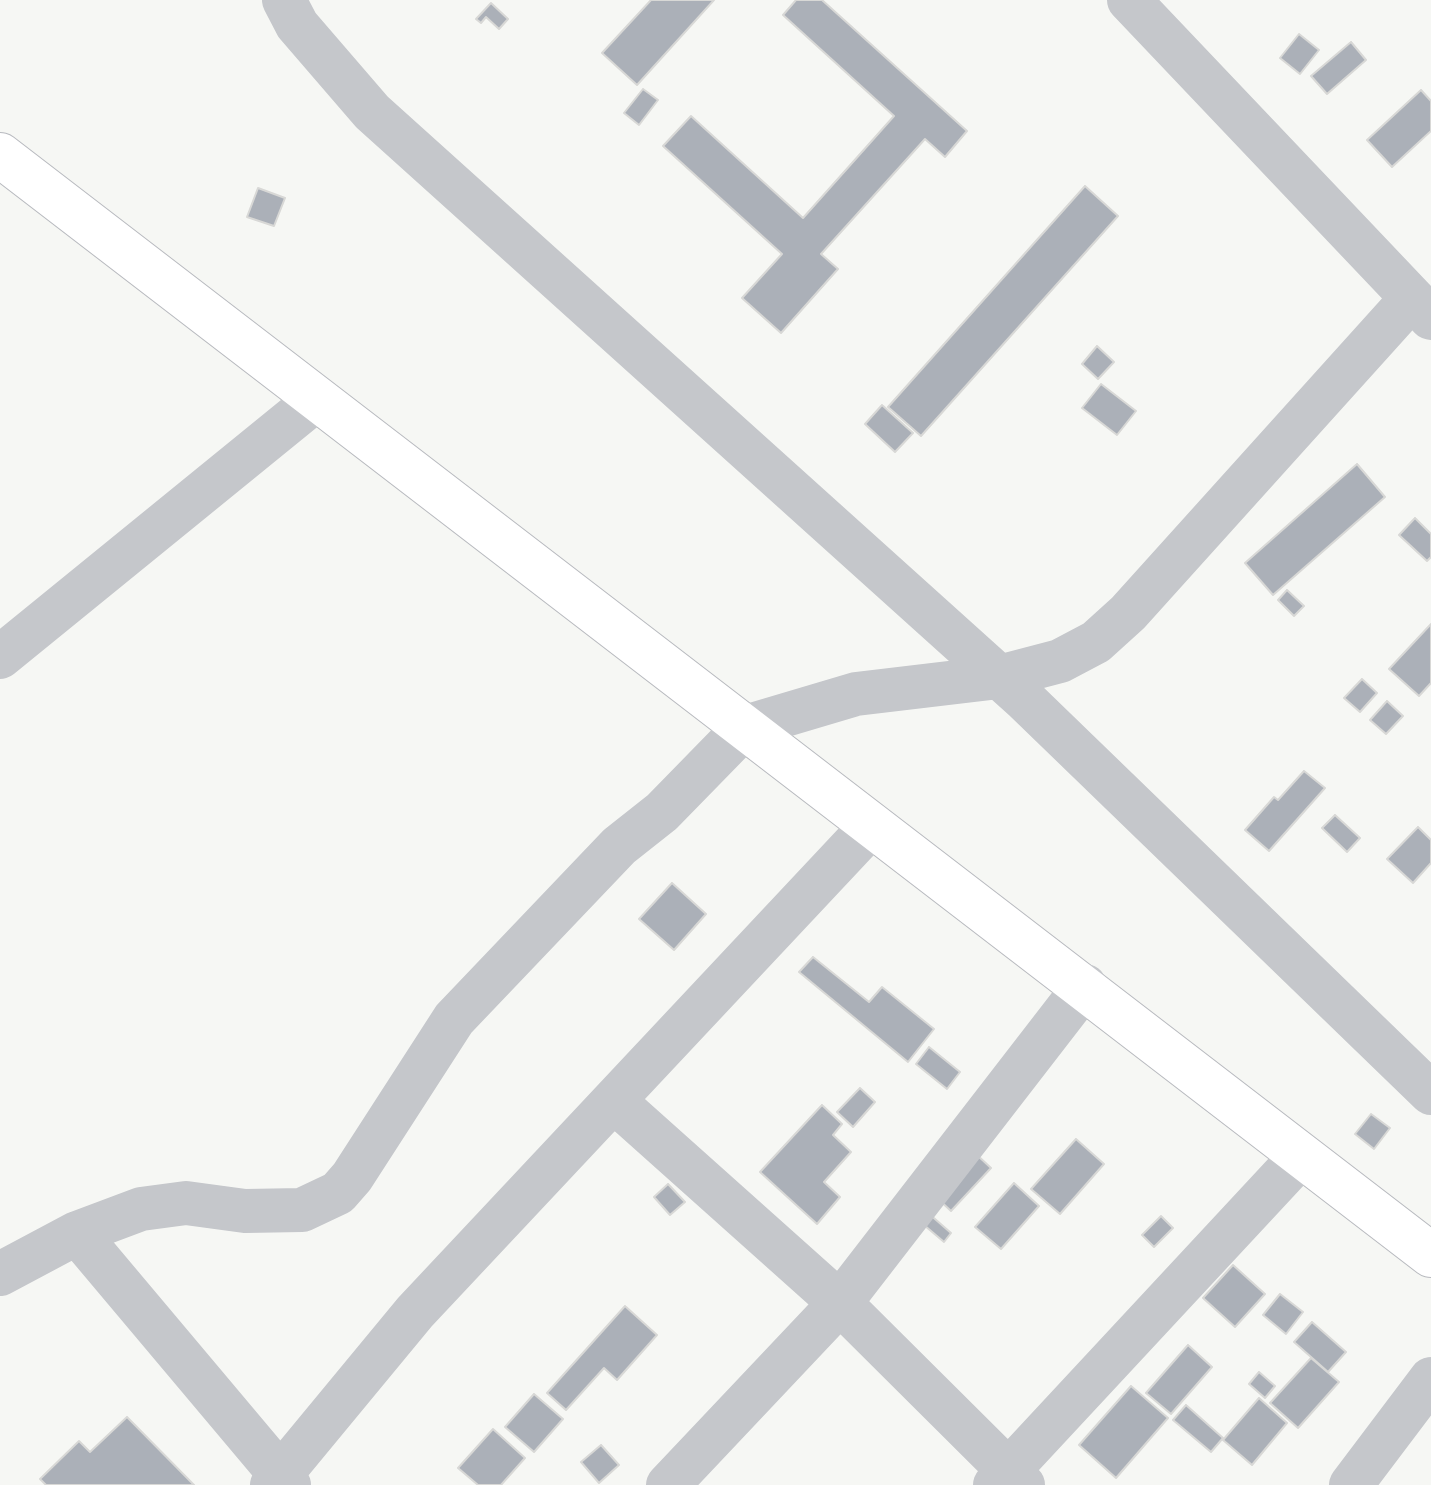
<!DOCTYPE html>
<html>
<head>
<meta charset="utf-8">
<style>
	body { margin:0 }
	canvas { display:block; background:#f6f7f4 }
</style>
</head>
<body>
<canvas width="1431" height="1485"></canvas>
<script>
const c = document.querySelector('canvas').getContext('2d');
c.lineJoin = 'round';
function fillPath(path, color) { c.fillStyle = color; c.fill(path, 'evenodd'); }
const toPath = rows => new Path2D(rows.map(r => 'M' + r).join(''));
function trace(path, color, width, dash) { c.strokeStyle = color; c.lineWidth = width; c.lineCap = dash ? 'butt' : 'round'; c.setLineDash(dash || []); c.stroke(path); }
const building = toPath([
	[651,0,714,0,637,85,602,53,651,0],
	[796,0,822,0,967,131,945,157,925,139,821,254,838,269,781,333,742,298,782,254,663,146,691,116,803,218,894,116,783,15,796,0],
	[491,3,508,19,499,29,486,17,481,23,476,19,491,3],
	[1299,34,1319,50,1300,74,1280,58,1299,34],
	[1351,42,1366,60,1327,94,1311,76,1351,42],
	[643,89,658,100,639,125,624,113,643,89],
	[1421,90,1431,101,1431,131,1392,167,1367,140,1421,90],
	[1085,186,1118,216,921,436,888,407,1085,186],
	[258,188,285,198,274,226,247,217,258,188],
	[1097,346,1114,362,1098,379,1082,364,1097,346],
	[1101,384,1136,411,1117,435,1082,408,1101,384],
	[882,405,913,433,895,452,865,424,882,405],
	[1357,464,1385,497,1273,595,1245,563,1357,464],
	[1415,518,1431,534,1431,557,1427,561,1399,535,1415,518],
	[1287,590,1304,606,1294,616,1278,600,1287,590],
	[1431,624,1431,683,1419,696,1389,669,1431,624],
	[1362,679,1377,693,1360,712,1344,698,1362,679],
	[1387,701,1403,716,1386,734,1370,720,1387,701],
	[1304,771,1325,788,1269,851,1245,830,1274,797,1278,800,1304,771],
	[1335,815,1360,838,1347,852,1322,828,1335,815],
	[1418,827,1431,840,1431,863,1413,883,1387,859,1418,827],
	[672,883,706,914,674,950,639,919,672,883],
	[813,957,869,1002,882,987,934,1029,908,1062,799,972,813,957],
	[929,1047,960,1072,947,1089,916,1064,929,1047],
	[860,1088,875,1102,853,1127,837,1112,860,1088],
	[822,1105,842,1124,833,1135,851,1152,824,1182,840,1197,817,1224,760,1172,822,1105],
	[1371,1114,1390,1128,1374,1149,1355,1134,1371,1114],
	[1076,1139,1104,1164,1060,1214,1031,1189,1076,1139],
	[976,1154,991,1168,951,1211,936,1197,976,1154],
	[1014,1183,1039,1206,1001,1249,975,1227,1014,1183],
	[668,1184,685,1202,670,1215,654,1197,668,1184],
	[919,1205,951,1233,944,1242,911,1214,919,1205],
	[1161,1216,1173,1228,1154,1247,1142,1235,1161,1216],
	[1233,1265,1265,1294,1235,1327,1203,1298,1233,1265],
	[1280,1294,1303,1312,1286,1334,1263,1315,1280,1294],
	[625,1306,657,1335,617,1380,604,1368,566,1410,547,1393,625,1306],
	[1312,1322,1346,1352,1328,1372,1294,1342,1312,1322],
	[1188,1345,1212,1367,1171,1414,1146,1393,1188,1345],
	[1311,1358,1339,1382,1298,1428,1270,1403,1311,1358],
	[1259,1372,1275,1386,1265,1398,1249,1384,1259,1372],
	[1131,1386,1168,1418,1116,1478,1079,1445,1131,1386],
	[534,1394,563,1419,534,1452,505,1427,534,1394],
	[1259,1398,1287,1423,1252,1465,1223,1440,1259,1398],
	[1186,1405,1223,1438,1211,1452,1173,1420,1186,1405],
	[127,1417,194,1485,46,1485,40,1479,79,1441,90,1452,127,1417],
	[493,1429,525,1458,501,1485,478,1485,458,1468,493,1429],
	[601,1445,619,1465,599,1483,581,1462,601,1445]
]);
fillPath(building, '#abb0b8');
trace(building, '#d8d8d6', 2);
const major = toPath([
	[0,155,1431,1255]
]);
trace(major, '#b8babf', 46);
trace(toPath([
	[284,0,297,25,372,112,1025,700,1431,1093],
	[1129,0,1431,318],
	[0,657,317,399],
	[614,1101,840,1303,1023,1485],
	[77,1233,289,1485],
	[0,1274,77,1233,141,1209,186,1203,245,1211,302,1210,338,1193,352,1177,454,1019,619,846,662,812,745,727,856,694,999,677,1060,661,1096,642,1128,613,1412,298],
	[272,1485,415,1312,872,825],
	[668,1485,840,1303,1085,986],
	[995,1485,1301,1156],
	[1351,1485,1431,1379]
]), '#c5c7cb', 44);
trace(major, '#fff', 44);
</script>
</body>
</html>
